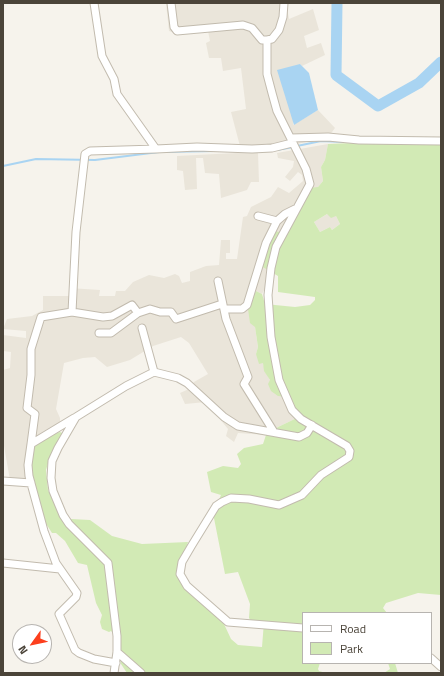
<!DOCTYPE html>
<html>
<head>
<meta charset="utf-8">
<style>
	body { margin:0 }
	#map { position:relative; width:444px; height:676px; overflow:hidden; background:#f6f3ec; font-family:"Titillium Web",sans-serif }
	canvas { display:block }
	.frame { position:absolute; inset:0; border:4px solid #4b4439; pointer-events:none }
	.legend { position:absolute; left:302px; top:612px; width:130px; height:52px; box-sizing:border-box; background:#fff; border:1px solid #b7b4b0; margin:0; padding:5px 7px; list-style:none; font-size:12px; color:#4b4439 }
	.legend li { display:flex; align-items:center; gap:8px; height:20px }
	.legend b { width:20px; border:1px solid #b7b4b0 }
	.north { position:absolute; left:12px; top:624px; width:40px; height:40px; box-sizing:border-box; background:#fff; border:1px solid #b7b4b0; border-radius:50%; rotate:237deg; font-size:11px; font-weight:700; line-height:16px; text-align:center; color:#4b4439 }
	.north::after { content:''; display:block; margin:auto; width:14px; height:18px; background:#fc3f1d; clip-path:polygon(50% 0,100% 100%,50% 72%,0 100%) }
</style>
</head>
<body>
<div id="map">
<canvas width="444" height="676"></canvas>
<div class="frame"></div>
<ul class="legend">
<li><b style="height:5px;background:#fff"></b>Road</li>
<li><b style="height:11px;background:#d2eab5"></b>Park</li>
</ul>
<div class="north">N</div>
</div>
<script>
const c = document.querySelector('canvas').getContext('2d');
c.lineJoin = 'round';
function fillPath(path, color) { c.fillStyle = color; c.fill(path, 'evenodd'); }
const toPath = rows => new Path2D(rows.map(r => 'M' + r).join(''));
function trace(path, color, width, dash) { c.strokeStyle = color; c.lineWidth = width; c.lineCap = dash ? 'butt' : 'round'; c.setLineDash(dash || []); c.stroke(path); }
fillPath(toPath([
	[166,3,286,3,289,19,313,9,319,30,304,36,307,48,321,43,325,55,302,66,300,64,293,125,318,110,335,128,329,136,322,139,287,146,241,150,231,112,246,109,241,68,223,71,221,58,209,58,206,43,210,41,208,31,175,33,169,31],
	[328,144,325,160,321,167,323,181,318,187,262,294,256,291,255,327,258,347,256,354,263,363,265,371,270,380,287,397,301,416,278,427,266,435,238,433,234,442,226,436,228,429,206,402,185,404,180,393,189,389,194,382,208,374,189,343,181,337,153,346,130,360,107,367,95,357,83,358,64,363,56,409,60,418,60,432,54,434,33,484,11,486,3,440,3,370,10,368,11,352,3,351,3,335,26,338,26,331,3,329,7,319,32,316,43,310,43,296,69,296,69,288,100,290,99,296,115,296,116,291,125,291,133,282,149,275,164,278,175,274,179,276,182,283,190,281,190,272,206,266,219,265,221,240,230,240,230,253,226,253,226,259,237,259,243,217,247,216,251,207,271,197,278,187,289,193,303,181,302,175,298,172,290,181,285,177,293,167,294,161,278,158,277,153],
	[256,152,258,153,259,182,251,182,247,190,221,198,219,174,205,173,203,158,196,158,197,189,185,190,183,171,177,170,177,156],
	[327,214,336,216,340,224,332,230,330,227,320,232,314,222]
]), '#eae5da');
fillPath(toPath([
	[352,143,441,145,441,595,418,593,386,603,383,608,387,613,303,613,303,663,320,663,318,669,319,671,326,673,127,673,121,664,114,634,111,631,109,632,102,629,100,622,102,615,96,603,87,565,78,563,65,541,56,533,52,533,45,522,33,481,30,462,34,445,54,434,60,432,64,434,50,457,46,470,48,490,64,522,71,519,90,520,112,536,142,544,188,542,179,571,189,591,224,624,231,639,238,645,262,647,264,622,251,621,249,618,250,604,238,572,225,574,212,508,218,502,221,495,211,492,207,472,223,466,238,468,241,464,237,454,244,448,263,444,266,435,278,427,301,416,287,397,278,396,271,391,268,384,270,380,264,371,263,363,259,364,256,354,258,347,255,327,250,323,248,309,256,291,262,294,265,304,295,307,310,305,315,300,315,297,278,292,278,276,261,266,274,231,285,233,310,188,318,187,323,181,321,167,325,160,328,144],
	[327,214,331,218,336,216,340,224,332,230,330,227,320,232,314,222],
	[388,663,395,663,398,673,384,673,390,669]
]), '#d2eab5');
fillPath(toPath([
	[300,64,309,73,318,110,294,125,277,70]
]), '#a9d4f2');
trace(toPath([
	[297,146,321,141,344,142],
	[277,150,293,147],
	[3,166,36,159,95,160,159,152,215,151]
]), '#a9d4f2', 2);
trace(toPath([
	[337,3,336,75,378,106,419,83,441,62]
]), '#a9d4f2', 11);
const street = toPath([
	[171,3,174,27,177,31,243,25,252,28,262,40,267,40,272,39,279,30,283,17,284,3],
	[267,40,267,74,272,93,277,111,306,169,310,184,276,247,271,268,268,295,271,337,279,380,292,410,301,419,347,446,350,451,349,457,321,475,302,495,279,505,249,499,231,498,222,502,216,506,192,545,182,562,180,574,187,586,228,622,303,628],
	[291,138,328,137,359,140,441,141],
	[156,149,197,147,252,149,272,148,292,143],
	[258,216,277,221],
	[218,281,226,319,248,377,244,384,274,432],
	[224,309,242,309,247,305,266,243,277,221,285,214,295,209],
	[72,312,103,317,112,316,132,305,138,313,150,309,160,312,171,312,176,319,222,304],
	[142,328,154,372],
	[99,333,111,333,138,313],
	[74,418,31,444,28,465,29,476,44,531,56,563,77,593,76,597,59,614,75,650,79,653,94,659,116,663],
	[31,444,35,414,27,408,31,375,31,349,41,317,72,312,76,232,85,154,90,151,156,149,117,94,114,79,102,56,94,3],
	[3,481,31,483],
	[3,563,60,569],
	[117,652,141,673],
	[431,658,441,667],
	[114,673,117,652,117,636,108,563,69,524,63,515,53,491,51,478,52,461,58,448,76,417,126,386,154,372,178,378,187,383,224,417,238,426,299,437,307,433,312,425]
]);
trace(street, '#c2bbae', 9);
trace(street, '#fff', 7);
</script>
</body>
</html>
